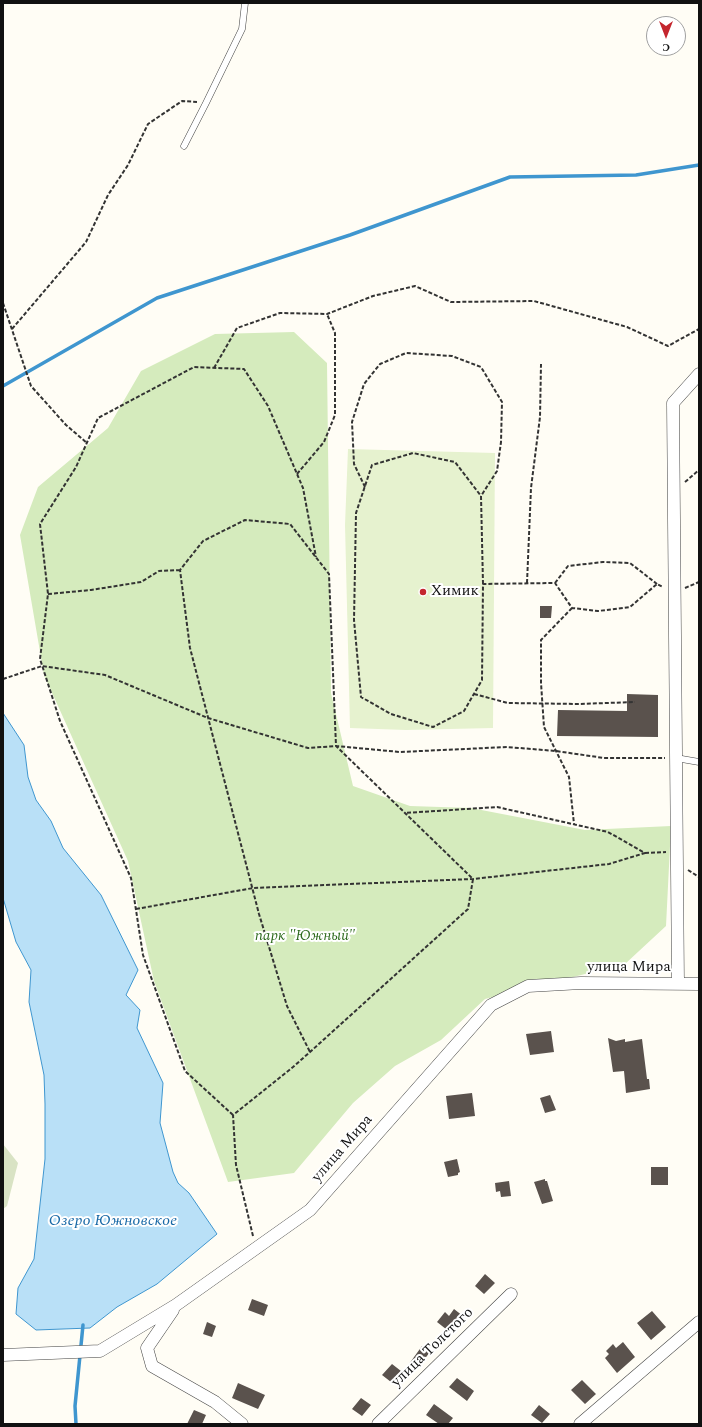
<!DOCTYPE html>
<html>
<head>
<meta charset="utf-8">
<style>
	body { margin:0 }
	#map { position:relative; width:702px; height:1427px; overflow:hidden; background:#fffdf5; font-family:Spectral,serif }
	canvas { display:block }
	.frame { position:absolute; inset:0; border:4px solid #111; pointer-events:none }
	.north { position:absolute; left:646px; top:16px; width:40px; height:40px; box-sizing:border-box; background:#fff; border:1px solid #a0a0a0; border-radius:50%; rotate:180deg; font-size:11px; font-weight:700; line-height:16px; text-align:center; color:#111 }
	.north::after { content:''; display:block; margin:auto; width:14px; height:18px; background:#c4262e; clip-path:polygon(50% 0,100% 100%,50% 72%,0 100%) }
</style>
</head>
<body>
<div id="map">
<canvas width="702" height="1427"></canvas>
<div class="frame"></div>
<div class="north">С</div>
</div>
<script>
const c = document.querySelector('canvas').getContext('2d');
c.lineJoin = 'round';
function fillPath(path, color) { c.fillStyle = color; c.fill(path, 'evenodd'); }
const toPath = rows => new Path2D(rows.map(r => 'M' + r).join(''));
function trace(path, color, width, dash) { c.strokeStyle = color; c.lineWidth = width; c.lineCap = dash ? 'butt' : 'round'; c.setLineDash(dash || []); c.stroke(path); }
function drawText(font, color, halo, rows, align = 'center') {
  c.font = font + ' Spectral,serif'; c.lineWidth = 4; c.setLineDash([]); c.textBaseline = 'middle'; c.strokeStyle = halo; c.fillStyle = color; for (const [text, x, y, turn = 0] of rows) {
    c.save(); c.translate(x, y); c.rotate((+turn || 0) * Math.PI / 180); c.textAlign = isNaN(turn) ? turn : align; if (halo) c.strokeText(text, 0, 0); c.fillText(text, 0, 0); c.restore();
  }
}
fillPath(toPath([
	[294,332,327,363,331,693,353,786,410,806,471,808,585,830,671,826,666,926,625,964,485,999,441,1040,395,1066,353,1103,294,1173,228,1182,154,981,128,861,44,675,20,535,38,487,108,428,141,371,215,334]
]), '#d5ebbd');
fillPath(toPath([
	[3,1144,18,1163,7,1206,3,1209]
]), '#d9e3c4');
fillPath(toPath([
	[348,449,495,453,493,728,406,730,350,728,345,525]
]), '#e6f2cf');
const water = toPath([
	[3,713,24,745,28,777,36,800,51,821,63,848,101,895,138,970,126,995,140,1010,137,1028,163,1083,160,1123,173,1172,178,1183,189,1193,217,1234,157,1284,117,1307,90,1328,36,1330,16,1314,18,1288,34,1259,45,1159,45,1104,44,1075,29,1002,31,970,16,942,3,898,3,713]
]);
fillPath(water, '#b9e0f7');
trace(water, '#3f96cf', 1);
trace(toPath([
	[3,386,157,298,350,235,510,177,636,175,699,165],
	[76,1424,75,1406,83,1325]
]), '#3f96cf', 3.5);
fillPath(toPath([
	[540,606,552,606,551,618,540,618],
	[627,694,658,695,658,737,557,736,558,710,627,711],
	[551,1031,554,1052,530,1055,526,1034],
	[608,1038,616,1041,625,1039,625,1042,642,1039,647,1079,649,1079,650,1089,626,1093,624,1071,613,1072],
	[472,1093,475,1116,449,1119,446,1096],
	[550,1095,556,1110,545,1113,540,1098],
	[457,1159,460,1172,458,1173,458,1175,448,1177,444,1162],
	[651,1167,668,1167,668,1185,651,1185],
	[545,1179,545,1181,547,1181,553,1201,542,1204,534,1182],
	[509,1181,511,1196,501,1197,500,1191,496,1192,495,1183],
	[485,1274,495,1283,484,1294,475,1286],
	[252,1299,268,1305,264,1316,248,1310],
	[454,1309,463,1316,460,1320,462,1321,451,1333,437,1322,445,1312,449,1316],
	[652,1311,666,1327,651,1340,637,1323],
	[207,1322,216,1326,212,1337,203,1334],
	[623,1342,635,1357,617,1373,605,1358,609,1354,606,1351,613,1344,616,1348],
	[422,1346,430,1352,416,1370,409,1364],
	[392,1364,401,1371,391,1382,382,1375],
	[457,1378,474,1391,467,1401,449,1387],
	[582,1380,596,1394,585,1404,571,1390],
	[238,1383,265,1395,258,1409,232,1398],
	[361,1398,371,1405,362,1416,352,1409],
	[434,1404,453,1418,448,1424,439,1424,426,1415],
	[539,1405,550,1414,542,1423,531,1415],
	[194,1410,206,1415,202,1424,187,1424]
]), '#5a524d');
const service = toPath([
	[184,146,206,103,242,29,245,3],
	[676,758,699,762]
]);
const minor = toPath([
	[678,984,673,403,699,374],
	[173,1310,147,1348,152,1366,215,1402,242,1424],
	[3,1355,100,1351,176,1305,310,1210,491,1005,528,986,581,983,699,984],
	[378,1424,511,1294],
	[580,1424,699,1322]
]);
trace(service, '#444', 7);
trace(minor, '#444', 13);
trace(toPath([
	[3,303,31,386,66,425,87,443],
	[12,329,86,242,108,195,128,165,148,124,182,101,197,102],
	[214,368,237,328,280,313,327,314,373,296,415,286,451,302,534,301,627,327,668,346,699,329],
	[297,474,324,442,335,415,335,333,327,314],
	[685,482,699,470],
	[365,487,354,464,352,422,364,384,380,364,406,353,452,356,481,367,502,402,501,442,497,471,481,496],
	[527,583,531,488,540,417,541,364],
	[555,583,568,566,603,562,630,563,657,584],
	[483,584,481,496,455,462,413,453,372,465,356,513,354,620,361,697,391,714,433,727,464,711,482,680,483,584,555,583,572,608,598,611,630,607,657,584,663,587],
	[685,588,699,582],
	[48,594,91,590,141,582,159,571,180,570],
	[572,608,541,640,541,683,544,727,569,777,574,824],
	[3,679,42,666,105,675,208,718,308,748,336,746,400,752,507,747,556,751,604,758,665,758],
	[474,694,508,703,578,704,635,702],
	[645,853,666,852],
	[688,870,699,877],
	[136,909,253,888,473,879,609,864,645,853,608,832,497,807,405,813],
	[233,1115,185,1071,143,955,131,878,60,721,40,659,48,594,40,524,76,467,98,418,194,367,244,369,268,406,303,488,316,557],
	[253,1236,236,1165,233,1115,293,1067,310,1052,468,909,473,879,336,746,329,574,290,524,245,520,203,541,180,570,190,648,259,914,287,1006,310,1052]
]), '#333', 2, [4, 2]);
trace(service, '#fff', 6);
trace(minor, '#fff', 12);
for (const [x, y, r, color] of [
	[423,592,4,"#c4262e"]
]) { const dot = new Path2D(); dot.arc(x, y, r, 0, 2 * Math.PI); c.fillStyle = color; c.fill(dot); trace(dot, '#fff', 1.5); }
drawText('15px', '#111', '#fff', [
	["Химик",431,592]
], 'left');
drawText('italic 15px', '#2f6b1f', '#fff', [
	["парк \"Южный\"",305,937]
]);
drawText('15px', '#111', '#fff', [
	["улица Мира",629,968],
	["улица Мира",343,1149,-49],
	["улица Толстого",433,1348,-44]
]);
drawText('italic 16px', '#1768a6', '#fff', [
	["Озеро Южновское",113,1222]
]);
</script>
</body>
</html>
